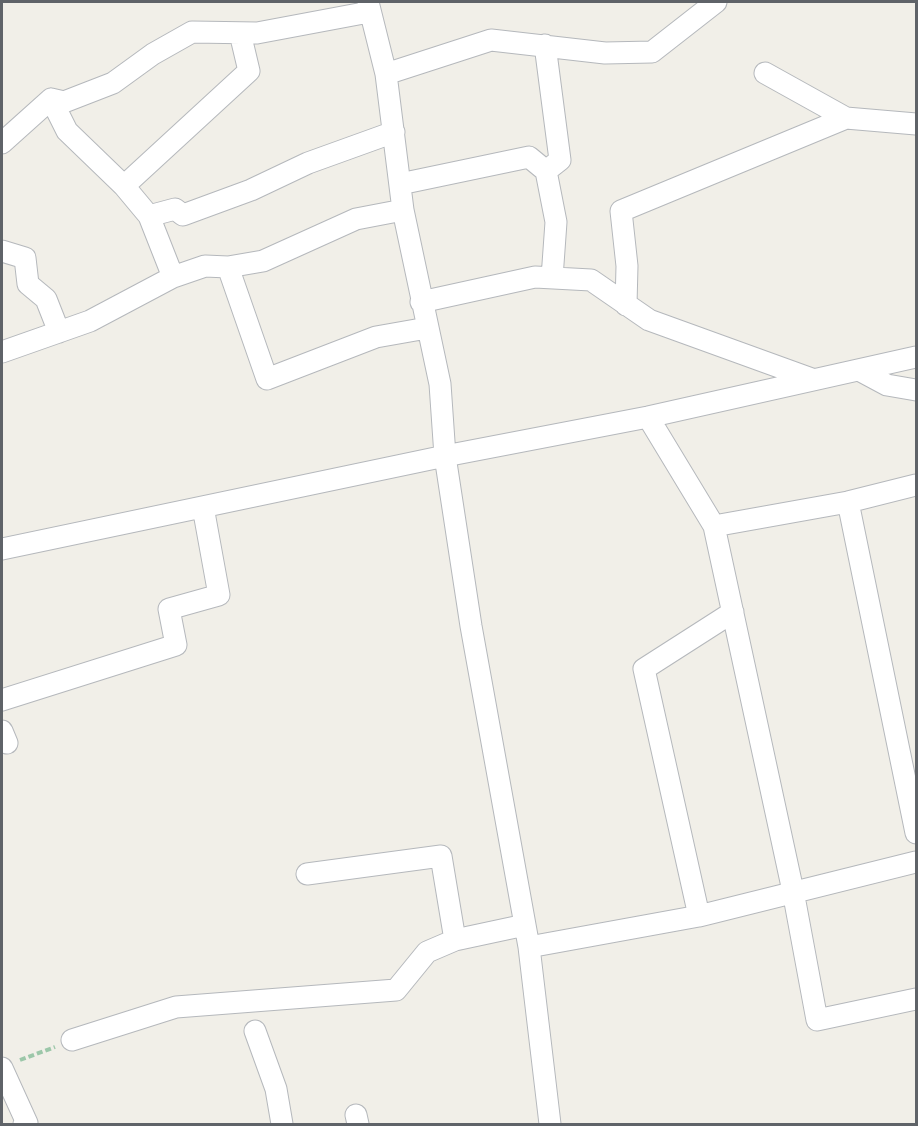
<!DOCTYPE html>
<html>
<head>
<meta charset="utf-8">
<style>
	body { margin:0 }
	#map { position:relative; width:918px; height:1126px; overflow:hidden; background:#f1efe8; font-family:Lato,sans-serif }
	canvas { display:block }
	.frame { position:absolute; inset:0; border:3px solid #5f6368; pointer-events:none }
</style>
</head>
<body>
<div id="map">
<canvas width="918" height="1126"></canvas>
<div class="frame"></div>
</div>
<script>
const c = document.querySelector('canvas').getContext('2d');
c.lineJoin = 'round';
const toPath = rows => new Path2D(rows.map(r => 'M' + r).join(''));
function trace(path, color, width, dash) { c.strokeStyle = color; c.lineWidth = width; c.lineCap = dash ? 'butt' : 'round'; c.setLineDash(dash || []); c.stroke(path); }
const minor = toPath([
	[368,2,386,74,403,210,440,384,445,456,471,626,529,947,550,1124],
	[545,45,560,160,546,171,556,222,552,278],
	[765,73,846,118,916,124],
	[386,74,491,40,605,53,652,52,716,2],
	[51,99,67,131,124,186,149,216,173,277],
	[2,143,51,99,64,102,113,83,153,54,192,32,257,33,369,12],
	[400,184,529,157,546,171],
	[124,186,249,71,240,33],
	[149,216,175,209,183,215,251,190,308,163,394,132],
	[2,251,25,258,28,284,46,299,59,332],
	[228,267,267,379,376,337,427,328],
	[421,302,535,277,591,280,649,320,812,379],
	[626,305,627,266,621,211,846,118],
	[2,352,90,321,173,277,205,266,228,267,263,261,356,219,403,210],
	[859,370,887,385,916,390],
	[648,417,714,526,793,891,817,1020,916,999],
	[848,502,916,833],
	[714,526,848,502,916,485],
	[2,549,445,456,648,417,916,357],
	[2,700,176,645,169,609,219,595,203,507],
	[2,731,7,743],
	[307,874,441,856,455,940,525,925],
	[699,916,644,669,733,612],
	[529,947,699,916,916,862],
	[255,1031,276,1089,282,1124],
	[72,1040,176,1007,396,990,427,952,455,940],
	[2,1068,27,1123,24,1124],
	[356,1115,358,1124]
]);
trace(minor, '#b5b8bc', 23);
trace(toPath([
	[20,1060,55,1047]
]), '#9cc7a9', 4, [6, 3]);
trace(minor, '#fff', 21);
</script>
</body>
</html>
